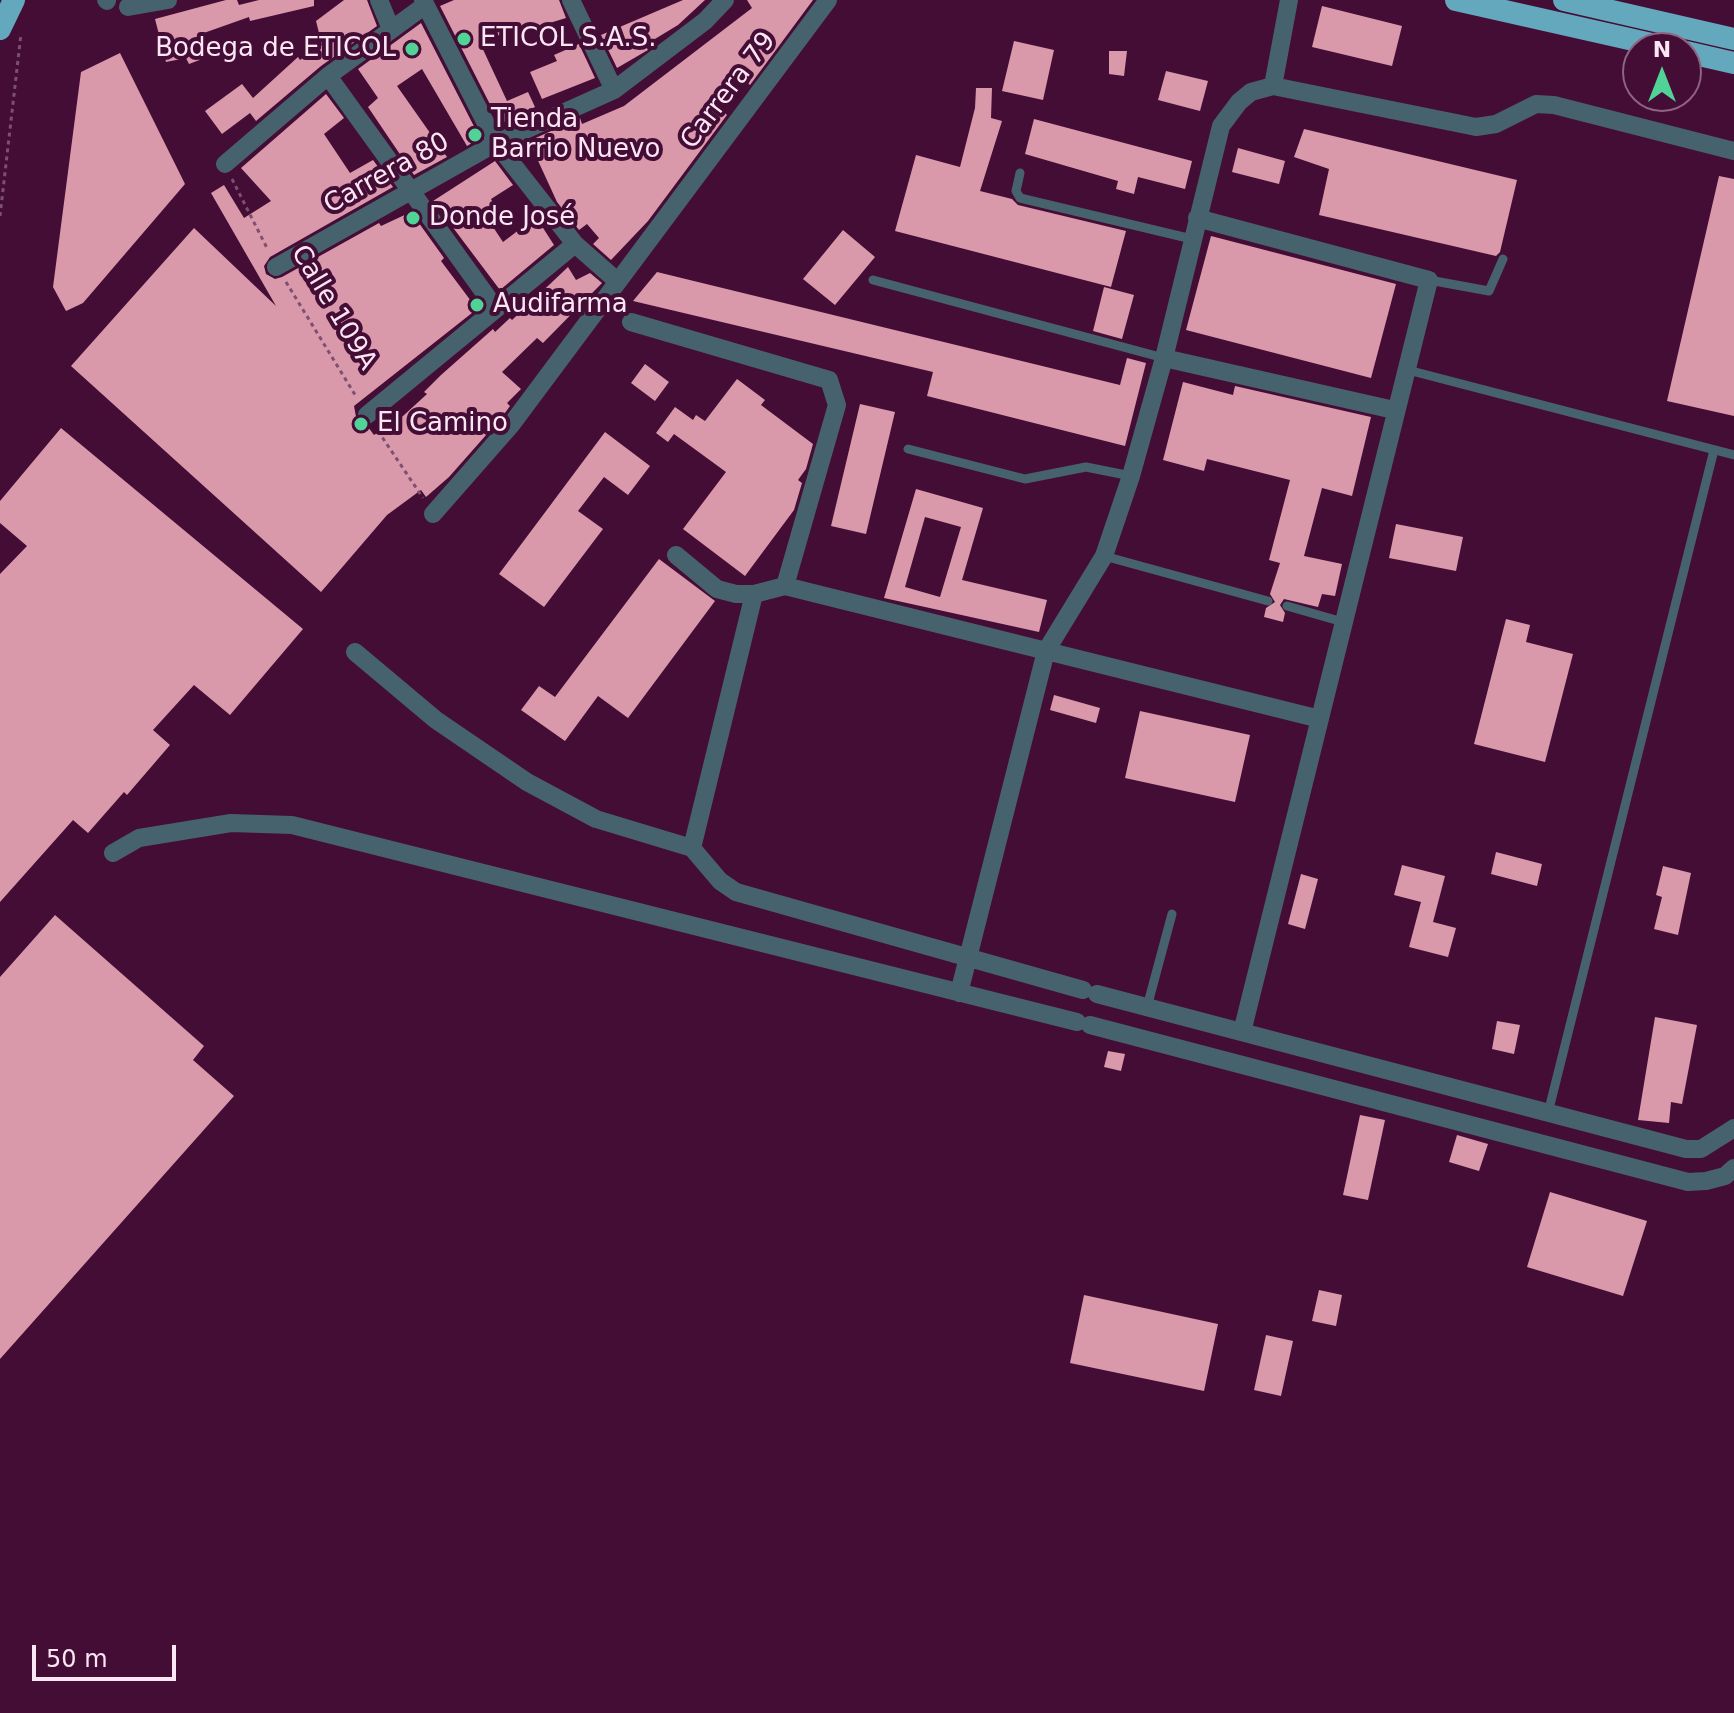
<!DOCTYPE html>
<html>
<head>
<meta charset="utf-8">
<style>
	body { margin:0 }
	#map { position:relative; width:1734px; height:1713px; overflow:hidden; background:#440d36; font-family:"DejaVu Sans",sans-serif }
	canvas { display:block }
	.north { position:absolute; left:1622px; top:32px; width:80px; height:80px; box-sizing:border-box; background:#440d36; border:2px solid #8e6482; border-radius:50%; rotate:0deg; font-size:22px; font-weight:700; line-height:32px; text-align:center; color:#fce6f4 }
	.north::after { content:''; display:block; margin:auto; width:28px; height:36px; background:#51d397; clip-path:polygon(50% 0,100% 100%,50% 72%,0 100%) }
	.scale { position:absolute; left:32px; top:1645px; width:144px; height:36px; box-sizing:border-box; border:4px solid #fce6f4; border-top:0; padding-left:10px; font-size:24px; line-height:28px; white-space:nowrap; color:#fce6f4; -webkit-text-stroke:6px #440d36; paint-order:stroke }
</style>
</head>
<body>
<div id="map">
<canvas width="1734" height="1713"></canvas>
<div class="north">N</div>
<div class="scale">50 m</div>
</div>
<script>
const c = document.querySelector('canvas').getContext('2d');
c.lineJoin = 'round';
function fillPath(path, color) { c.fillStyle = color; c.fill(path, 'evenodd'); }
const toPath = rows => new Path2D(rows.map(r => 'M' + r).join(''));
function trace(path, color, width, dash) { c.strokeStyle = color; c.lineWidth = width; c.lineCap = dash ? 'butt' : 'round'; c.setLineDash(dash || []); c.stroke(path); }
function drawText(font, color, halo, rows, align = 'center') {
  c.font = font + ' "DejaVu Sans",sans-serif'; c.lineWidth = 8; c.setLineDash([]); c.textBaseline = 'middle'; c.strokeStyle = halo; c.fillStyle = color; for (const [text, x, y, turn = 0] of rows) {
    c.save(); c.translate(x, y); c.rotate((+turn || 0) * Math.PI / 180); c.textAlign = isNaN(turn) ? turn : align; if (halo) c.strokeText(text, 0, 0); c.fillText(text, 0, 0); c.restore();
  }
}
fillPath(toPath([
	[226,0,237,0,239,5,259,0,314,0,314,6,250,21,249,17,201,34,210,56,189,64,186,58,166,62,155,19],
	[344,0,367,0,377,26,321,66,256,121,250,113,222,134,205,111,242,84,253,98,298,57,300,60,322,45,316,21],
	[454,0,559,0,566,18,530,29,528,23,480,43,507,101,528,92,535,107,500,124,440,6],
	[683,0,705,0,678,25,645,45,648,50,617,68,601,35],
	[747,0,813,0,750,85,740,75,711,98,727,115,648,221,611,260,593,244,599,238,587,224,579,230,557,202,529,141,580,118,582,124,624,106,752,8],
	[1322,6,1402,26,1392,66,1312,47],
	[421,23,480,138,467,146,422,69,397,86,447,157,414,175,368,107,378,98,358,69],
	[1014,41,1054,50,1043,100,1002,91],
	[579,44,595,78,542,99,530,72,557,61,554,55],
	[1109,51,1127,51,1124,76,1109,74],
	[120,53,185,184,83,303,66,311,53,287,81,72],
	[1166,71,1208,81,1200,111,1158,100],
	[976,88,992,88,991,118,1002,121,980,191,1012,199,1018,205,1126,231,1111,287,895,231,916,155,960,167,975,108],
	[326,94,344,118,324,134,350,173,373,160,393,187,270,257,264,266,266,274,275,279,282,277,379,223,381,226,411,212,444,258,441,261,477,309,354,406,357,422,368,427,374,435,403,416,427,394,424,392,441,375,493,329,495,332,510,318,512,320,568,267,576,280,590,273,602,283,543,343,537,338,502,372,521,389,507,403,510,406,502,417,449,477,426,497,421,490,387,515,321,592,71,366,194,228,276,306,211,193,224,185,244,218,271,201,241,168],
	[1034,119,1192,161,1185,189,1138,177,1134,194,1116,189,1118,181,1025,154],
	[1304,129,1517,180,1500,252,1496,256,1319,215,1329,169,1294,157],
	[1238,148,1285,161,1279,184,1232,172],
	[495,161,513,185,491,199,494,205,483,212,503,242,536,217,554,245,500,290,433,201],
	[1719,176,1734,179,1734,416,1667,401],
	[843,230,875,257,835,305,803,279],
	[1211,236,1396,284,1371,378,1186,330],
	[657,272,1120,385,1127,358,1146,363,1125,446,927,396,933,372,633,301],
	[1104,287,1134,295,1122,339,1093,331],
	[645,364,669,382,655,401,631,383],
	[737,379,765,400,761,405,813,444,806,469,798,480,802,483,794,510,745,576,683,529,726,472,674,434,668,442,656,433,675,407,693,420,696,415,705,421],
	[1183,382,1233,395,1235,386,1371,417,1352,496,1322,488,1304,556,1342,564,1335,596,1322,594,1318,607,1284,599,1280,605,1285,613,1283,622,1264,617,1266,608,1275,602,1270,594,1280,563,1269,560,1290,480,1207,459,1204,471,1163,460],
	[860,404,895,412,866,534,831,526],
	[61,428,303,629,230,715,194,685,153,730,170,745,127,795,124,792,88,833,73,820,0,902,0,574,27,546,0,523,0,501],
	[605,432,650,466,628,495,604,477,578,511,603,529,544,607,499,574],
	[916,489,983,508,962,580,1047,600,1039,632,884,598],
	[925,517,961,527,940,597,905,587],
	[1396,524,1463,537,1456,571,1389,558],
	[659,559,715,601,628,718,598,696,565,741,521,710,539,686,555,697],
	[1506,619,1530,625,1526,642,1573,654,1545,762,1474,744],
	[1054,695,1100,708,1096,723,1050,710],
	[1140,711,1250,735,1235,802,1125,778],
	[1496,852,1542,864,1537,886,1491,874],
	[1402,865,1445,876,1433,922,1456,928,1448,957,1409,947,1421,902,1394,895],
	[1663,866,1691,873,1678,935,1654,929,1662,897,1656,895],
	[1301,874,1318,879,1305,929,1288,924],
	[55,915,204,1046,193,1060,234,1096,0,1359,0,977],
	[1655,1017,1697,1025,1682,1104,1671,1102,1669,1123,1638,1120],
	[1497,1021,1520,1025,1514,1054,1492,1049],
	[1108,1051,1125,1054,1121,1071,1104,1067],
	[1360,1115,1385,1120,1368,1200,1343,1195],
	[1457,1135,1488,1144,1479,1171,1449,1162],
	[1550,1192,1647,1221,1623,1296,1527,1267],
	[1319,1290,1342,1295,1336,1326,1312,1321],
	[1084,1295,1218,1324,1204,1391,1070,1363],
	[1266,1335,1293,1341,1281,1396,1254,1390]
]), '#da98ab');
trace(toPath([
	[232,179,268,250],
	[0,216,21,34],
	[286,282,357,398],
	[378,431,423,498]
]), '#7d5071', 3, [4, 4]);
trace(toPath([
	[1020,173,1016,191,1020,198,1192,239],
	[873,280,1164,358],
	[1429,280,1489,291,1503,259],
	[1404,369,1734,455],
	[908,449,1025,479,1086,467,1131,476],
	[1104,556,1268,601],
	[1287,606,1343,622],
	[1147,1007,1172,914],
	[1548,1113,1714,450]
]), '#46626c', 9);
trace(toPath([
	[106,0,107,1],
	[379,0,391,29],
	[423,0,496,143,575,244,616,280],
	[571,0,614,90],
	[128,7,168,0],
	[328,76,496,309],
	[1273,86,1289,0],
	[225,164,328,76,424,6],
	[1197,218,1429,280,1242,1032],
	[276,267,496,143,614,90,705,21,725,0],
	[631,322,829,380,837,405,785,586],
	[1164,358,1394,410],
	[367,415,575,244],
	[433,514,511,425,828,0],
	[676,555,717,589,736,594,754,594,785,586,1320,719],
	[355,652,436,720,527,782,596,819,692,848,720,881,736,892,1083,990],
	[692,848,754,594],
	[113,853,139,838,231,823,292,825,1077,1022],
	[959,993,1046,651,1104,556,1131,476,1164,358,1221,126,1239,102,1251,92,1273,86,1476,127,1496,124,1536,104,1554,105,1734,151],
	[1097,994,1686,1149,1701,1149,1734,1128],
	[1090,1025,1688,1182,1706,1181,1725,1176,1734,1168]
]), '#46626c', 18);
trace(toPath([
	[1456,0,1669,48],
	[1564,0,1734,39],
	[0,29,14,0],
	[1686,52,1734,63]
]), '#64a8be', 22);
for (const [x, y, r, color] of [
	[464,39,8,"#51d397"],
	[412,49,8,"#51d397"],
	[475,135,8,"#51d397"],
	[413,218,8,"#51d397"],
	[477,305,8,"#51d397"],
	[361,424,8,"#51d397"]
]) { const dot = new Path2D(); dot.arc(x, y, r, 0, 2 * Math.PI); c.fillStyle = color; c.fill(dot); trace(dot, '#440d36', 3); }
drawText('26px', '#fce6f4', '#440d36', [
	["ETICOL S.A.S.",480,39],
	["Bodega de ETICOL",396,49,"right"],
	["Tienda",491,120],
	["Barrio Nuevo",491,150],
	["Donde José",429,218],
	["Audifarma",493,305],
	["El Camino",377,424]
], 'left');
drawText('26px', '#fce6f4', '#440d36', [
	["Carrera 79",729,91,-53],
	["Carrera 80",387,174,-29],
	["Calle 109A",333,308,59]
]);
</script>
</body>
</html>
